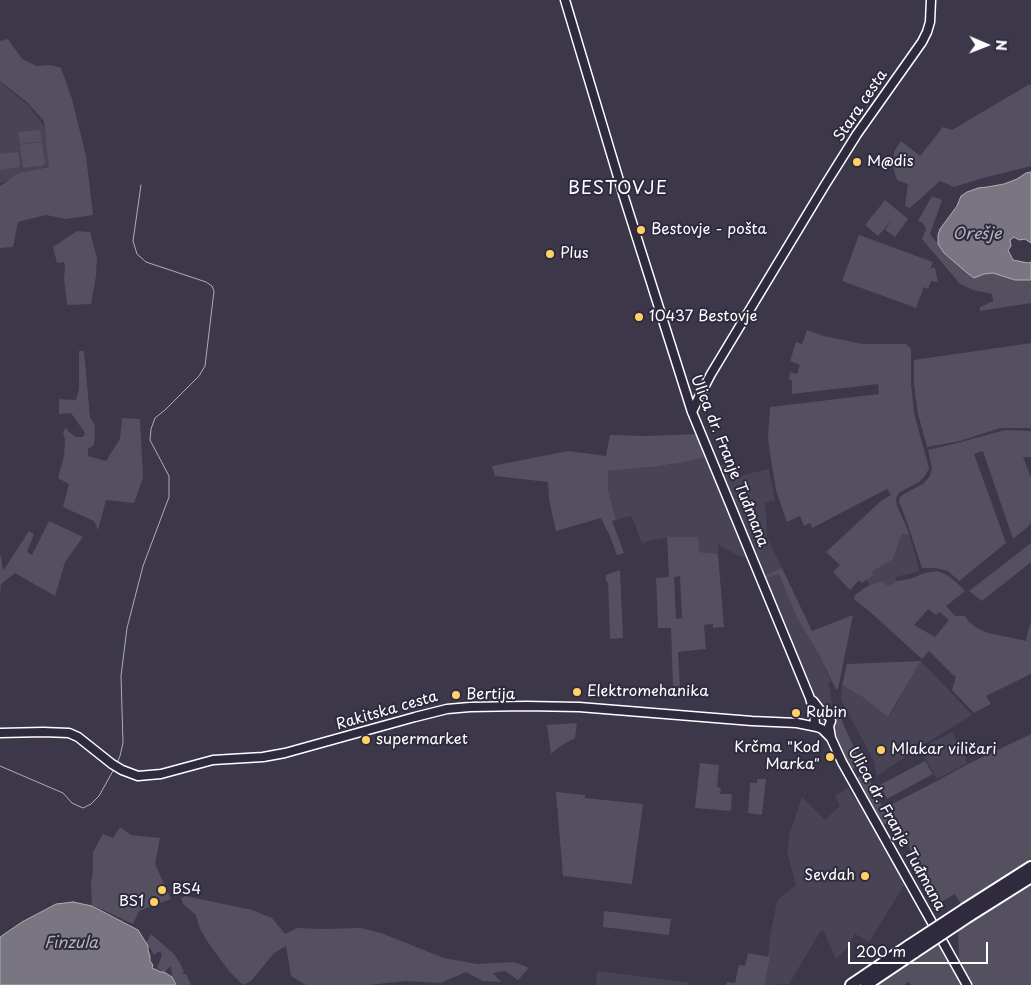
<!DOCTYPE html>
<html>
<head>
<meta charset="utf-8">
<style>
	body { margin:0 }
	#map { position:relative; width:1031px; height:985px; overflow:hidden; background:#3c3749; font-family:"Playpen Sans",sans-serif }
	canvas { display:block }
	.north { position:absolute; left:961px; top:20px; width:50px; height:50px; -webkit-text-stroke:4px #2f2a3d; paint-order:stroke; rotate:91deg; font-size:14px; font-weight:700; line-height:20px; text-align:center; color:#fff }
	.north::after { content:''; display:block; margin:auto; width:18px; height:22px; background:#fff; clip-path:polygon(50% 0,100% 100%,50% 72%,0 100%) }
	.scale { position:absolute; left:848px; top:942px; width:140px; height:22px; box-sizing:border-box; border:2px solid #fff; border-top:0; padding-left:6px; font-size:15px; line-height:18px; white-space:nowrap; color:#fff; -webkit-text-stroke:4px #2f2a3d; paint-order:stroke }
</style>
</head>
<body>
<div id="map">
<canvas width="1031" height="985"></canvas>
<div class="north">N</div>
<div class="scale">200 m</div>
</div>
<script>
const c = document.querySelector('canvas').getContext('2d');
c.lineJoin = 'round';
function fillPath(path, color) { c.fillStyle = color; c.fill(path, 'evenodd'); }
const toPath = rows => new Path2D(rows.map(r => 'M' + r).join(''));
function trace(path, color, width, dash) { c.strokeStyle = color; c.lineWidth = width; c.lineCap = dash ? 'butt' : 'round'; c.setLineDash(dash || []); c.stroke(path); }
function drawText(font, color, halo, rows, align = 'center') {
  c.font = font + ' "Playpen Sans",sans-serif'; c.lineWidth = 4; c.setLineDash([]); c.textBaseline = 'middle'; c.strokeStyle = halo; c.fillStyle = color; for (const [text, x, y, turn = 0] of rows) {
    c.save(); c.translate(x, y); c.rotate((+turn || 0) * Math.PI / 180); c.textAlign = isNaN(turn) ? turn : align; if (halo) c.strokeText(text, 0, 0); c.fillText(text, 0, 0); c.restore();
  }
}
fillPath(toPath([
	[0,82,29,106,43,125,56,163,0,183],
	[707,457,747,558,738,556,718,544,718,554,699,552,697,537,664,538,648,541,642,544,634,522,631,516,616,520,608,490,608,471,651,467,679,463],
	[731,462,738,476,769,469,775,501,765,503,766,506,765,507,766,513,767,537,782,568,765,575,719,466],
	[902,532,907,535,909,533,919,569,917,572,895,577,897,581,888,586,882,581,870,585,866,580,874,575,872,572,893,559],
	[779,574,797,618,818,653,831,681,828,683,830,689,832,704,829,707,823,709,820,706,766,578],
	[921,661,972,715,918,748,877,776,874,761,841,700,842,685,864,698,889,717],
	[952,732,964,754,967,763,937,779,920,749],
	[848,788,856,801,858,801,869,814,906,882,869,942,855,934,846,949,836,959,823,930,820,932,789,984,765,985,770,958,768,957,770,937,777,901,781,897,796,885,787,852,790,833,802,797,825,820,840,806,835,796],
	[597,971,630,975,690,983,686,985,596,985]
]), '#494455');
fillPath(toPath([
	[8,39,22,59,37,66,50,65,61,68,72,99,86,156,93,215,66,219,46,215,18,222,13,247,0,248,0,186,19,173,49,167,44,121,28,103,0,81,0,41],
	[1028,85,1031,85,1031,166,983,178,954,187,940,181,910,208,905,206,908,184,897,180,893,167,894,152,901,141,920,156,943,127,952,130],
	[40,130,42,141,20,144,18,132],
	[42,142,45,165,23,168,20,145],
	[18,152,20,167,0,170,0,154],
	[932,196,942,200,930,234,938,244,944,253,966,272,974,278,984,274,993,273,1015,280,1031,280,1031,303,980,311,980,307,993,301,992,294,973,290,960,284,922,239,926,229,923,223,918,221],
	[885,200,908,219,895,237,885,230,892,220,878,236,865,225],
	[77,231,90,232,97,258,96,276,91,304,67,305,64,278,65,268,64,262,57,263,53,247],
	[859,235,933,262,930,270,932,268,935,268,938,282,931,281,928,289,924,287,916,308,842,281],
	[807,330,824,336,863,344,906,344,911,349,911,384,914,413,929,468,925,476,919,482,900,492,896,498,897,506,909,533,907,535,902,533,893,559,872,572,874,575,862,583,859,580,850,590,833,572,840,565,826,552,881,501,891,495,887,489,812,528,810,523,804,526,800,516,787,522,776,490,769,447,768,437,770,407,879,394,878,384,792,394,792,381,789,379,790,372,797,374,800,365,790,361,796,342,802,344],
	[1031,343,1031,428,1000,428,960,441,927,447,918,414,914,385,914,360],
	[79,351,84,351,90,417,95,426,94,445,88,449,88,456,106,461,120,439,122,418,140,419,143,478,134,503,106,500,98,530,94,521,63,507,69,484,58,478,64,456,65,439,63,432,66,427,69,432,76,437,83,437,85,433,71,413,59,414,59,399,76,400,79,389],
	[1005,430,1031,431,1031,457,1023,457,1031,477,1031,524,1013,539,983,451,974,454,1006,543,959,581,948,571,936,568,922,568,908,525,899,501,900,497,904,494,923,484,930,476,932,468,928,450,961,442],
	[698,434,707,457,679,463,651,467,608,471,608,490,616,520,612,521,624,553,617,555,608,531,607,531,601,518,556,531,549,500,548,482,495,476,492,466,568,451,606,456,610,435,644,436],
	[49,521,83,537,65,562,55,596,15,573,1,584,0,597,0,556,1,556,3,571,29,531,34,534,27,552,32,555],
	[667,537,698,537,699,552,718,554,724,627,713,628,713,624,704,625,706,649,678,652,680,687,673,687,671,628,658,628,656,578,669,577],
	[680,576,682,618,676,619,674,577],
	[1031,543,1031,562,982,601,969,591],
	[782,568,812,631,853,615,838,689,836,689,818,653,797,618,779,574,766,578,765,575],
	[620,570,623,638,610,639,608,582,606,582,606,575],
	[937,571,947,575,956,582,965,591,946,606,955,616,965,616,968,621,977,628,988,633,1026,641,1028,631,1031,623,1031,674,986,696,991,704,974,713,952,690,956,676,953,675,929,651,922,659,869,611,854,599,855,595,863,589,870,585,882,581,888,586,897,581,910,579,925,573],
	[928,609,936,615,939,612,949,620,935,637,914,625],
	[921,661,888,717,864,698,842,685,847,664],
	[839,713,845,728,862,765,853,769,851,766,850,767,834,731,836,719],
	[577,723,575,738,559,747,551,754,547,725],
	[1031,734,1031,860,961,904,955,894,938,904,924,880,890,805,937,781,968,764],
	[925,761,933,774,887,799,880,785],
	[700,763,719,765,717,787,721,788,720,794,732,794,731,811,695,808],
	[867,774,888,820,887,824,882,824,858,780,858,777],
	[757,779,766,779,762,815,748,813,750,783,757,783],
	[556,792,585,795,585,798,643,804,632,884,563,876],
	[120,827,131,835,160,838,155,864,171,899,139,911,133,924,92,905,91,885,93,870,93,852,103,834,113,838],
	[1031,883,1031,985,973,985,959,960,958,931],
	[186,896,252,910,272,918,285,934,297,928,321,929,361,928,381,933,444,958,477,964,514,962,527,967,528,969,518,980,505,971,493,973,501,982,483,981,466,972,440,983,406,981,368,985,306,985,291,976,286,946,274,953,251,981,243,985,229,971,209,944,200,929,196,915,183,904,181,898],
	[604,911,671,919,669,935,603,927],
	[151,934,174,954,180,963,184,972,182,974,186,974,191,985,176,985,172,977,171,966,164,972,157,968,162,955,160,951,154,955,150,948,148,946,146,943],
	[940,942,964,985,911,985,909,982,904,985,876,985],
	[748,953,770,957,765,985,726,985,727,982,735,983,739,965,745,966]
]), '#555060');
const water = toPath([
	[1031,172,1031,243,1025,239,1019,240,1014,237,1010,240,1011,246,1008,250,1013,260,1028,263,1031,262,1031,280,1015,280,993,273,984,274,974,278,966,272,944,253,938,244,938,235,940,229,957,206,961,196,967,192,978,188,987,187,1004,184,1017,179,1026,173,1031,172],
	[73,902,92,906,138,930,148,946,148,950,150,956,150,961,153,965,152,968,161,972,164,972,172,977,176,985,0,985,0,937,22,922,56,904,73,902]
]);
fillPath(water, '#797682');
trace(water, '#afadb4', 1);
trace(toPath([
	[117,763,120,756,123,743,121,676,127,628,143,566,169,497,169,476,150,440,151,429,155,418,165,410,199,376,205,366,214,291,212,286,206,282,146,262,137,254,133,241,141,185],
	[0,766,63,793,72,803,83,808,91,804,99,796,114,769]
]), '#afadb4', 1);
const secondary = toPath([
	[565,0,624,197,692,412,810,698,814,713,815,724,817,727],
	[692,412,699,397,711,374,825,185,857,134,922,42,927,32,930,22,931,0],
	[813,701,820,710,828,716,830,718,831,721,829,726,831,738,842,762,967,985],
	[0,733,43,732,69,733,78,737,112,764,122,770,138,776,161,774,213,760,263,757,285,753,415,717,447,709,470,707,526,706,579,707,752,721,797,723,817,727,822,729,831,738]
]);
const motorway = toPath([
	[965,909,1031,867],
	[969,916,1031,877],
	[851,985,910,945],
	[866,985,915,952]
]);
trace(secondary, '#fff', 11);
trace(motorway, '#fff', 14);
trace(secondary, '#2f2a3d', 8);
trace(motorway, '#2f2a3d', 10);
const motorwayBridge = toPath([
	[910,945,965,909],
	[915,952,969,916]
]);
trace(motorwayBridge, '#fff', 14, []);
trace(motorwayBridge, '#2f2a3d', 10);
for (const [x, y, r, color] of [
	[857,162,5,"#ffd166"],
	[641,230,5,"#ffd166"],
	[550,254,5,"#ffd166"],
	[639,317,5,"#ffd166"],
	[577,692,5,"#ffd166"],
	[456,695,5,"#ffd166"],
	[796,713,5,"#ffd166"],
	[366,740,5,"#ffd166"],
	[881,750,5,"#ffd166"],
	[830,757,5,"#ffd166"],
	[865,876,5,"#ffd166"],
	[162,890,5,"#ffd166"],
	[154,902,5,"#ffd166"]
]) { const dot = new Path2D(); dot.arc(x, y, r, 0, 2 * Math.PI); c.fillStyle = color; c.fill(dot); trace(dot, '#2f2a3d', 2); }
drawText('15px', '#fff', '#2f2a3d', [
	["Stara cesta",861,106,-56],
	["Ulica dr. Franje Tuđmana",729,461,68],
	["Rakitska cesta",387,711,-16],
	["Ulica dr. Franje Tuđmana",896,829,61]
]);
drawText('15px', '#fff', '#2f2a3d', [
	["M@dis",867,162],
	["Bestovje - pošta",651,230],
	["Plus",560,254],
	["10437 Bestovje",649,317],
	["Elektromehanika",587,692],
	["Bertija",466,695],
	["Rubin",806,713],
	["supermarket",376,740],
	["Krčma \"Kod",820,748,"right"],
	["Marka\"",820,765,"right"],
	["Mlakar viličari",891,750],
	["Sevdah",855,876,"right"],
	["BS4",172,890],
	["BS1",144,902,"right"]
], 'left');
drawText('italic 16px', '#b5b4ba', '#2f2a3d', [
	["Orešje",977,235],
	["Finzula",71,944]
]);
c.letterSpacing = '1px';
drawText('18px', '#fff', '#2f2a3d', [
	["BESTOVJE",618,189]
]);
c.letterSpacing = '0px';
</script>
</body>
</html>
